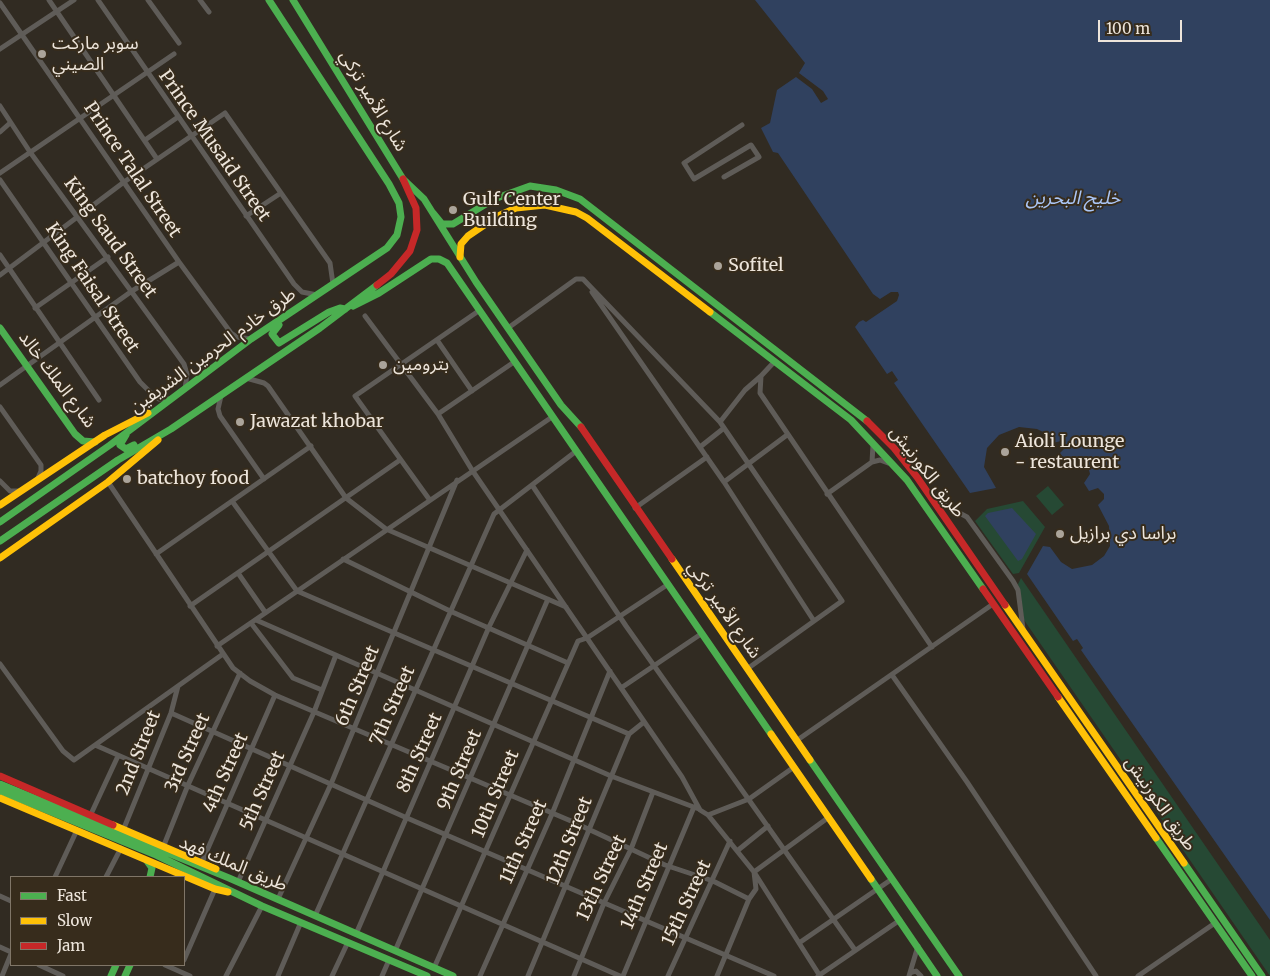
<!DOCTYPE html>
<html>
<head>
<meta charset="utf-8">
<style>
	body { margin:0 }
	#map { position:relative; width:1270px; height:976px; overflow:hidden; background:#312b22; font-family:Merriweather,serif }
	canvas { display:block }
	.legend { position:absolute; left:10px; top:876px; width:175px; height:90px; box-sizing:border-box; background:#372c1c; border:1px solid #807668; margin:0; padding:6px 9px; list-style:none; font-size:15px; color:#ede5db }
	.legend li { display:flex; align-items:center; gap:10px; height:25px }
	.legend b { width:25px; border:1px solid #807668 }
	.scale { position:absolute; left:1098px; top:20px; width:84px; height:22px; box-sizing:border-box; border:2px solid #ede5db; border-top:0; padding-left:6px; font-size:15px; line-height:18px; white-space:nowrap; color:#ede5db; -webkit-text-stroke:4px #372c1c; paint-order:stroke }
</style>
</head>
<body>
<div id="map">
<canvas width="1270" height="976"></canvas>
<ul class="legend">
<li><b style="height:6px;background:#4caf50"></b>Fast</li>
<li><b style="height:6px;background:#ffc107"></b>Slow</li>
<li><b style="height:6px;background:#c62828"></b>Jam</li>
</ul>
<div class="scale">100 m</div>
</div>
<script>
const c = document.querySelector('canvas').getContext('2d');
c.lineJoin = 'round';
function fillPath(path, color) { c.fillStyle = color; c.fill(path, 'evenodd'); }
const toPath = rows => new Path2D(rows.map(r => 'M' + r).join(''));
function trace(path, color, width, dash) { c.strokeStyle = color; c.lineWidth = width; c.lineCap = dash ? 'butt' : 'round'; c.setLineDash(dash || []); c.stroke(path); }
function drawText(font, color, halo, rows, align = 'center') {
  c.font = font + ' Merriweather,"Noto Sans Arabic",serif'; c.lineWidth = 4; c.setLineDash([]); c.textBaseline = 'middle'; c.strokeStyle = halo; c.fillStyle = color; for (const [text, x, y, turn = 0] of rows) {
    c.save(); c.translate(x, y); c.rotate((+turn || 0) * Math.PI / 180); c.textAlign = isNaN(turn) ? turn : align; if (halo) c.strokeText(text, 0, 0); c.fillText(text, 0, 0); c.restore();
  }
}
fillPath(toPath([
	[1048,486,1064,505,1052,515,1036,496],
	[1023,501,1045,527,1019,573,1013,574,975,521,987,509],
	[1021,578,1270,940,1270,976,1024,620,1018,584]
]), '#264934');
fillPath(toPath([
	[755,0,1270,0,1270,920,1081,650,1083,648,1077,639,1073,641,1027,574,1043,546,1050,547,1061,562,1072,569,1092,565,1104,556,1110,546,1109,526,1098,505,1104,499,1104,494,1098,488,1089,491,1084,483,1090,474,1088,466,1079,459,1066,461,1060,453,1064,449,1061,441,1053,443,1045,433,1037,429,1019,427,999,435,987,448,984,467,996,488,970,493,894,383,898,380,892,371,887,374,855,327,859,322,863,320,866,322,897,301,899,295,898,292,891,292,880,299,873,294,778,153,773,152,761,128,770,123,777,90,796,77,812,89,821,103,828,99,823,91,799,73,805,63],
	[1012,508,1036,534,1022,559,1018,561,985,516,988,513]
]), '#30415f');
trace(toPath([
	[49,0,157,159],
	[98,0,294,284,302,292,317,295],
	[148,0,179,43],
	[200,0,209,12],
	[0,3,179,262,231,333,237,337,251,339],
	[0,49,74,0],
	[0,106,30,152,184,364,187,374,185,389],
	[0,132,10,123],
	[145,140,178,117],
	[0,173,174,54],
	[724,177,759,157,751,145,694,179,684,163,742,125],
	[0,180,140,382,154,396,159,399,169,399],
	[246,216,281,193],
	[0,255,99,400],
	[0,275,124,182,225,113,330,263,333,284],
	[592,292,724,482,814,621],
	[35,308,108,257],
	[365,316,438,414,472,470,682,777,700,810,708,815,754,872,820,976],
	[508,328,576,279,583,279,720,422,842,601,747,669],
	[437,340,472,391],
	[775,361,761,376,760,393,932,647],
	[246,378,264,383,268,386,346,498,386,529,566,607],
	[0,385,132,291,179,262],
	[221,396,218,409,220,416,264,479],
	[0,407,41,465,41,471,38,478],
	[438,414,514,362],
	[720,422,745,390,761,376],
	[700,447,724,428],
	[872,462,873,445],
	[0,481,10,491,20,491],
	[108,482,233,668,250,681,275,695,571,821,665,865,713,881,749,899],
	[724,482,787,435],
	[532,485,626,626,855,950],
	[827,494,872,462,880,460,888,463],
	[429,499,355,396,480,310],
	[933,499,967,517,1013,581,1018,590,1023,629],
	[232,501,297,591,629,734],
	[635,508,707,457],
	[156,554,311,446],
	[343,559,450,611,568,663],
	[238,573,265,612],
	[190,606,400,460],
	[256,620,611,776,699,809],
	[251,623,293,678,322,690],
	[217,646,552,417],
	[0,664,63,751,74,760,223,654],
	[892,675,967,782,1096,976],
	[621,688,701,634],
	[171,713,407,818,774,976],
	[796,741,993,604],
	[95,745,620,976],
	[91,814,118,756],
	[708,815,749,799,794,767],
	[124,828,171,713,178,686],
	[164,845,188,785,240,673],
	[737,851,768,826],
	[202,862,275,695],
	[55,877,77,830],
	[106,877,121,848],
	[238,882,314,712,336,655],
	[0,896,11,901],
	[278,899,331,784,457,480],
	[315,916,494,514,575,452],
	[356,934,489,627,527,550],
	[799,943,892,879],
	[0,947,11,952],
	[395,951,548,599],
	[184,960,215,889],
	[39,965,63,976],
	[165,965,190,976],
	[434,968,578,641,587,638,667,585],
	[910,973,916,971,921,976],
	[2,976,11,954],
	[226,976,262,906],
	[278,976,301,922],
	[332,976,348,942],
	[382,976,389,960],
	[480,976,552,814,610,671],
	[528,976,629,734,644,722],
	[574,976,604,903,631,849,653,792],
	[623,976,694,807],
	[668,976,730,841],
	[717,976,749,899,756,889,754,872,829,817],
	[818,976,900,920],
	[909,976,918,946],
	[1138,976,1215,923]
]), '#5f5c58', 5);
trace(toPath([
	[269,0,389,184],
	[293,0,403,179,424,199,476,282,561,405,581,427],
	[433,213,442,224,453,224,494,199,530,186,556,190,580,199,867,421],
	[353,306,379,293,431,259,439,259,447,263,771,734],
	[710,312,851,420,907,480,983,589],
	[279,325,272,334,279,343,329,312,340,308,345,309],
	[0,328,75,434,83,441,95,442],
	[126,435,120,445,126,449,134,445],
	[0,522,110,445,251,339,387,248,397,235,401,217,399,203,389,184],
	[0,541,118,460,171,429,320,328,377,285],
	[810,760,959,976],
	[0,784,229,878,453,976],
	[0,791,156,855,262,906,427,976],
	[1156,838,1252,976],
	[147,861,152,868,150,877],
	[1184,863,1262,976],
	[871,879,937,976],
	[111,976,116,965],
	[125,976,130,965]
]), '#4caf50', 7);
trace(toPath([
	[460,257,461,244,468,236,496,217,516,208,545,205,576,212,587,218,710,312],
	[0,505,105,435,148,413],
	[0,558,108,482,158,440],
	[672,559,810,760],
	[1005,605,1184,863],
	[1058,697,1156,838],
	[771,734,871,879],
	[0,798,215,889,228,892],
	[113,825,216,869]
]), '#ffc107', 7);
trace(toPath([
	[377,285,391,274,410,251,417,230,416,208,403,179],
	[867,421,894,448,917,477,1005,605],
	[581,427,672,559],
	[983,589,1058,697],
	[0,776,113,825]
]), '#c62828', 7);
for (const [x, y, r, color] of [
	[42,54,5,"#aba49a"],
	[453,210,5,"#aba49a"],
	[718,266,5,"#aba49a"],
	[383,365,5,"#aba49a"],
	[240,422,5,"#aba49a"],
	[1005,452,5,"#aba49a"],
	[127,479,5,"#aba49a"],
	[1060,534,5,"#aba49a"]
]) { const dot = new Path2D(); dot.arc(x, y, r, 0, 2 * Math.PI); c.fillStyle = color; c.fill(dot); trace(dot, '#372c1c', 2); }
drawText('18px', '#ede5db', '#372c1c', [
	["سوبر ماركت",52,44],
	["الصيني",52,65],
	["Gulf Center",463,200],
	["Building",463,221],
	["Sofitel",728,266],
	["بترومين",393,365],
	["Jawazat khobar",250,422],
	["Aioli Lounge",1015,442],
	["- restaurent",1015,463],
	["batchoy food",137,479],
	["براسا دي برازيل",1070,534]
], 'left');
drawText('18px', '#ede5db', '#372c1c', [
	["شارع الأمير تركي",373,101,59],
	["Prince Musaid Street",214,146,55],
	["Prince Talal Street",132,170,56],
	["King Saud Street",110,238,54],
	["King Faisal Street",92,288,56],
	["طرق خادم الحرمين الشريفين",213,351,-36],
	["شارع الملك خالد",57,380,53],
	["طريق الكورنيش",927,472,52],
	["شارع الأمير تركي",724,610,55],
	["6th Street",358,686,-67],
	["7th Street",393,706,-66],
	["2nd Street",139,753,-68],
	["3rd Street",188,753,-66],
	["8th Street",420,753,-66],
	["9th Street",460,770,-67],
	["4th Street",226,773,-66],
	["5th Street",263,791,-66],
	["10th Street",496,794,-67],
	["طريق الكورنيش",1160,804,55],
	["12th Street",570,841,-68],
	["11th Street",524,842,-66],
	["طريق الملك فهد",233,864,23],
	["13th Street",602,878,-65],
	["14th Street",645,886,-67],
	["15th Street",687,903,-65]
]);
drawText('italic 19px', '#aac5f5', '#372c1c', [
	["خليج البحرين",1073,199]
]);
</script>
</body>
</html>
